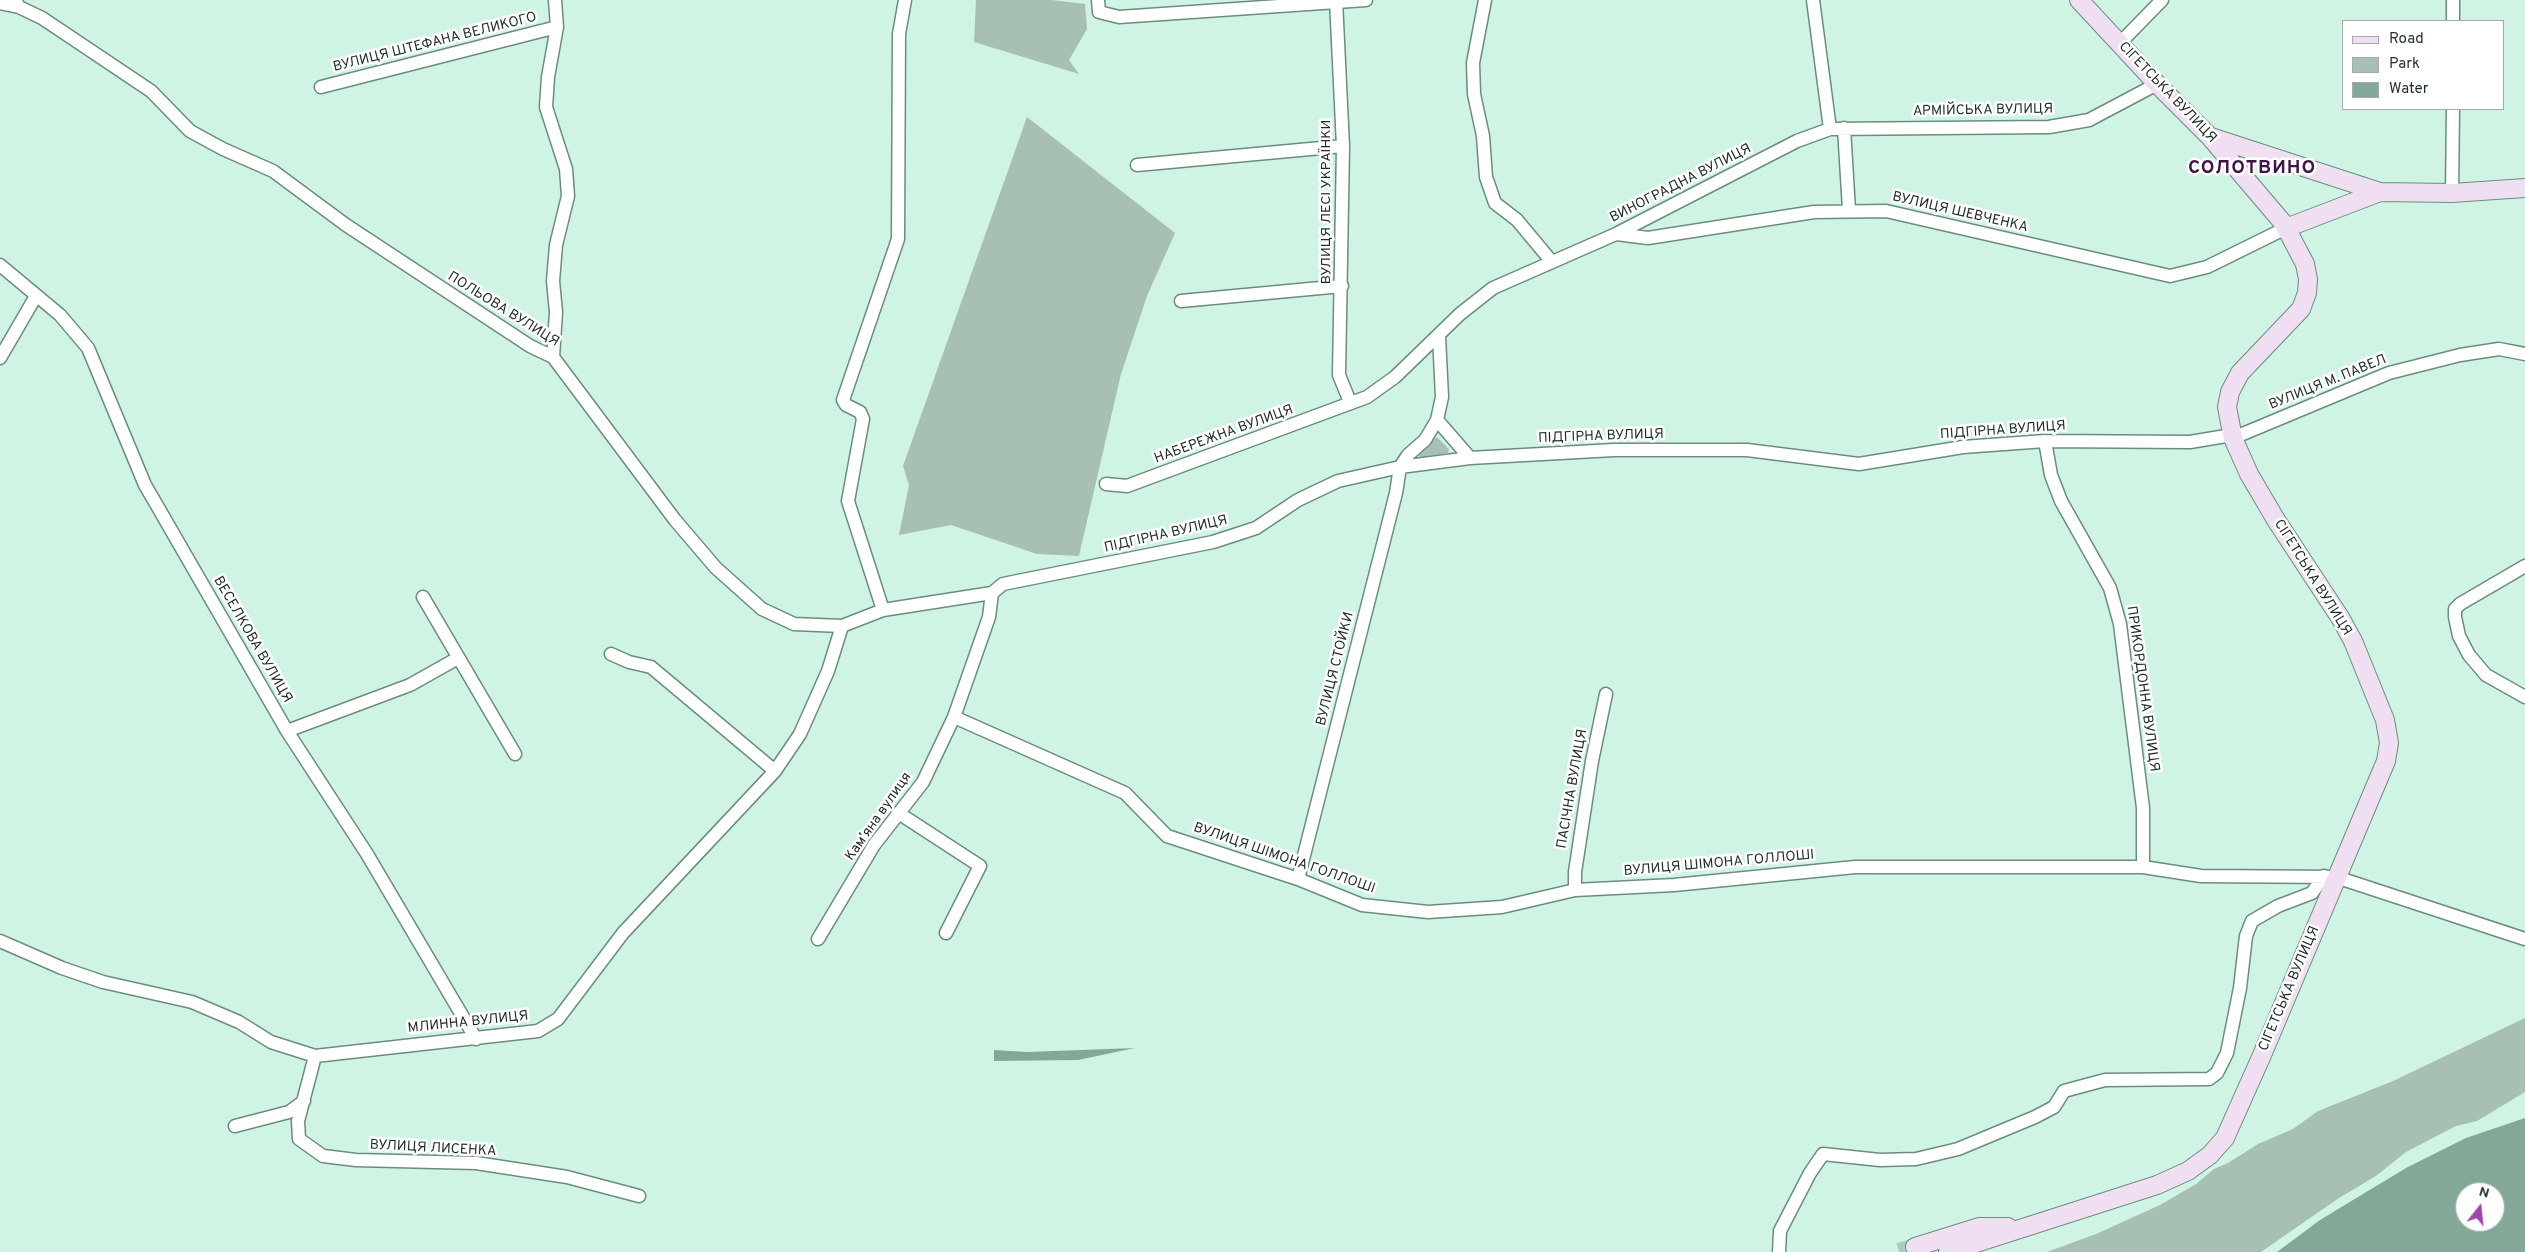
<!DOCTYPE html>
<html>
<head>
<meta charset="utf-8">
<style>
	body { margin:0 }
	#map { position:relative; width:2525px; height:1252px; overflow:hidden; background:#d0f4e4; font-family:Overpass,sans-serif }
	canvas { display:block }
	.legend { position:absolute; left:2342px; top:20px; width:162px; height:90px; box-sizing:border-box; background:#fff; border:1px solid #a5aba9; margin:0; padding:6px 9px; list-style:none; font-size:15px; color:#1f2d27 }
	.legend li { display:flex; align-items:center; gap:10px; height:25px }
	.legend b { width:25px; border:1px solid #a5aba9 }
	.north { position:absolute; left:2455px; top:1182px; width:50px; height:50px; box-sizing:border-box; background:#fff; border:1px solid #a5aba9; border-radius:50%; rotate:16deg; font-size:14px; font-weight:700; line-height:20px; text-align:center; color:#1f2d27 }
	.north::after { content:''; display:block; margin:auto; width:18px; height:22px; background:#a044ae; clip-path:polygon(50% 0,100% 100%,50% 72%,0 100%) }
</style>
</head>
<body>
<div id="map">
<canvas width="2525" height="1252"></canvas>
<ul class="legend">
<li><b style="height:6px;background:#f0def2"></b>Road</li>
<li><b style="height:14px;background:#a8bfb4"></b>Park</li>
<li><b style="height:14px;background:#84a898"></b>Water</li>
</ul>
<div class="north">N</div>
</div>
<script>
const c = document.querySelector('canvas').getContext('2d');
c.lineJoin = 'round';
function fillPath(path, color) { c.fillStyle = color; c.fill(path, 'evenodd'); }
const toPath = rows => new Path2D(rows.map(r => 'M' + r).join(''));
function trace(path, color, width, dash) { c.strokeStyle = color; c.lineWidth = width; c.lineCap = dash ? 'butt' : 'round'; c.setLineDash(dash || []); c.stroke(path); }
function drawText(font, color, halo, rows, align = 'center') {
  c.font = font + ' Overpass,sans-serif'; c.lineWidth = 5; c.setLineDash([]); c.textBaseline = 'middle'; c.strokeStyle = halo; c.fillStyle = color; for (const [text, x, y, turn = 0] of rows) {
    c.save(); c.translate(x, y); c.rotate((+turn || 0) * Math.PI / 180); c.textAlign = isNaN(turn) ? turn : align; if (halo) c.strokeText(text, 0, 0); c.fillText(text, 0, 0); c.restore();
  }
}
fillPath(toPath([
	[976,0,1052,0,1085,4,1087,29,1069,60,1079,74,974,42],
	[1027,117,1175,233,1147,296,1121,374,1079,556,1037,554,951,525,899,535,909,485,903,466],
	[1437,437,1449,449,1448,453,1420,457,1417,453],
	[2525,1018,2525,1092,2477,1121,2456,1126,2406,1152,2376,1176,2339,1198,2261,1252,2047,1252,2096,1234,2160,1205,2196,1184,2214,1169,2228,1163,2258,1144,2293,1129,2318,1111,2393,1081]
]), '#a8bfb4');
fillPath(toPath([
	[1135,1048,1078,1060,994,1061,994,1050,1027,1052],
	[2525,1118,2525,1252,2277,1252,2320,1220,2406,1168,2466,1138],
	[2465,1192,2495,1192,2495,1222,2465,1222]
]), '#84a898');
trace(toPath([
	[1899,1252,1915,1247]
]), '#adccbe', 18, [18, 9]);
const street = toPath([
	[15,0,19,7,42,18,151,91,190,131,223,149,273,171,346,225,530,346,553,357,675,520,716,568,762,609,794,624,842,626,883,610,992,593],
	[1098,0,1099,12,1119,17,1366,0],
	[1336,0,1343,146,1339,375,1350,402],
	[1485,0,1473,63,1474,94,1483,136,1486,177,1495,203,1517,220,1552,262],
	[0,3,19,7],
	[2453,21,2453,0],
	[2119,44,2162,0],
	[321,87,557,27],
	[1844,128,1849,210],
	[1830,129,2049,127,2089,120,2157,84],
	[1137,165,1343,146],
	[2452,193,2453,109],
	[1616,234,1648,238,1814,212,1886,211,2170,276,2207,267,2286,228],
	[0,265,60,315,88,348,145,485,159,509,287,731,367,854,476,1039],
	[1181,301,1342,286],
	[553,357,556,312,553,281,556,245,568,196,566,169,546,107,548,77,557,27,555,0],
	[0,358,36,296],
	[1437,420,1470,458],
	[2233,438,2389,373,2460,355,2499,349,2525,354],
	[2045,441,2051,475,2061,501,2110,588,2120,624,2143,808,2143,867],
	[1106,484,1127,486,1367,397,1395,377,1460,314,1493,288,1616,234,1797,141,1830,129,1813,0],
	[2525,566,2460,604,2455,609,2455,617,2459,636,2469,655,2486,675,2525,697],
	[992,593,1003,584,1213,542,1256,528,1298,500,1338,481,1400,467,1470,458,1614,450,1747,450,1859,464,1963,447,2045,441,2190,442,2232,435],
	[423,597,515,754],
	[883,610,848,501,863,419,860,412,846,405,843,400,898,239,899,34,905,0],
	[611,654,629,662,651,667,775,771],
	[954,717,1125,793,1167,836,1298,879,1362,905,1428,912,1502,907,1575,890,1674,885,1855,867,2143,867,2201,876,2336,877,2525,939],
	[287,731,410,685,458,658],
	[900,814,980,866,946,933],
	[1298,879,1396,493,1400,467,1408,455,1425,440,1437,420,1442,397,1439,336],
	[1575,890,1575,872,1592,761,1606,694],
	[818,939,874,845,923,782,954,717,989,617,992,593],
	[0,941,62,968,103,982,192,1002,239,1022,271,1042,315,1056,538,1031,558,1019,623,933,775,771,800,734,828,671,842,626],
	[315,1056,298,1121,299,1139,323,1156,356,1160,476,1163,567,1177,639,1196],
	[235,1126,289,1112,304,1101],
	[1779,1252,1780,1231,1810,1173,1823,1154,1880,1160,1916,1159,1958,1149,2035,1117,2054,1107,2064,1091,2105,1080,2209,1079,2217,1073,2227,1053,2240,988,2246,936,2252,921,2278,906,2312,893,2324,876]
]);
const secondary = toPath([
	[2211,137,2380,192,2452,193,2525,188],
	[2286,228,2380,192],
	[1915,1247,1979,1227,2008,1227],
	[1948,1252,2157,1185,2188,1171,2210,1155,2225,1138,2262,1055,2386,761,2389,743,2385,720,2353,641,2341,619,2276,520,2249,474,2233,438,2227,407,2230,392,2240,373,2301,309,2307,293,2308,279,2305,264,2284,224,2210,137,2157,84,2079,0]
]);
trace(street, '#6b8c7e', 15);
trace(secondary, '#6b8c7e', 20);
trace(street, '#fff', 12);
trace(secondary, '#f0def2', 18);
drawText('14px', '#1f2d27', '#fff', [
	["ВУЛИЦЯ ШТЕФАНА ВЕЛИКОГО",435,43,-14],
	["СІГЕТСЬКА ВУЛИЦЯ",2167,93,46],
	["АРМІЙСЬКА ВУЛИЦЯ",1983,111,-1],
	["ВИНОГРАДНА ВУЛИЦЯ",1681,184,-27],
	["ВУЛИЦЯ ЛЕСІ УКРАЇНКИ",1327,202,-90],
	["ВУЛИЦЯ ШЕВЧЕНКА",1960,213,13],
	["ПОЛЬОВА ВУЛИЦЯ",503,310,32],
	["ВУЛИЦЯ М. ПАВЕЛ",2328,383,-22],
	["ПІДГІРНА ВУЛИЦЯ",2003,431,-4],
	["НАБЕРЕЖНА ВУЛИЦЯ",1224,435,-20],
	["ПІДГІРНА ВУЛИЦЯ",1601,437,-2],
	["ПІДГІРНА ВУЛИЦЯ",1166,535,-13],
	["СІГЕТСЬКА ВУЛИЦЯ",2312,578,58],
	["ВЕСЕЛКОВА ВУЛИЦЯ",252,640,60],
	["ВУЛИЦЯ СТОЙКИ",1336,669,-76],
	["ПРИКОРДОННА ВУЛИЦЯ",2142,689,82],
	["ПАСІЧНА ВУЛИЦЯ",1573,789,-80],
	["Камʼяна вулиця",879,817,-55],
	["ВУЛИЦЯ ШІМОНА ГОЛЛОШІ",1284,859,19],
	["ВУЛИЦЯ ШІМОНА ГОЛЛОШІ",1719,864,-5],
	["СІГЕТСЬКА ВУЛИЦЯ",2290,989,-67],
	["МЛИННА ВУЛИЦЯ",468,1023,-6],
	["ВУЛИЦЯ ЛИСЕНКА",433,1149,3]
]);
c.letterSpacing = '1px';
drawText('bold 19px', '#411447', '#fff', [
	["СОЛОТВИНО",2252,169]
]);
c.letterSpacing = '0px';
</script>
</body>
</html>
